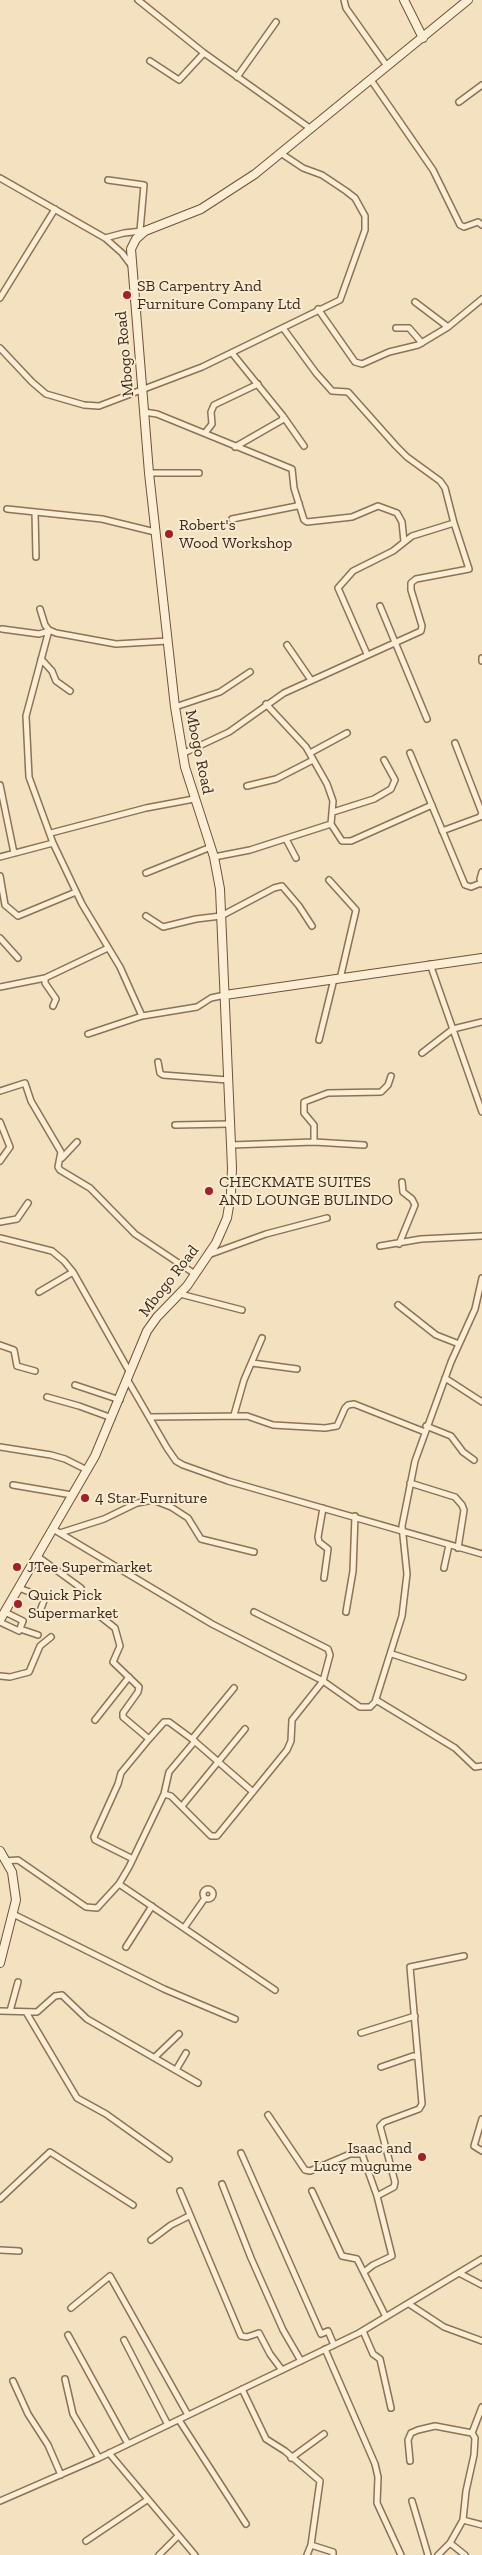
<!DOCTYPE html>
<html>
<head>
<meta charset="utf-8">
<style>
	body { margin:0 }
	canvas { display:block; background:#f3e1c0 }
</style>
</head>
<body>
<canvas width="482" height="2555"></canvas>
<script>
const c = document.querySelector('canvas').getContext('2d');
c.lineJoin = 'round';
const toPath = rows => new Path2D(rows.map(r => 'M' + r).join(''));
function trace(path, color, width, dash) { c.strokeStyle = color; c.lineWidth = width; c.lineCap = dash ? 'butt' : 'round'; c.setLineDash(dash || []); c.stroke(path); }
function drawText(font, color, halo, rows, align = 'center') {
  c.font = font + ' "Zilla Slab",serif'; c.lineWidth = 4; c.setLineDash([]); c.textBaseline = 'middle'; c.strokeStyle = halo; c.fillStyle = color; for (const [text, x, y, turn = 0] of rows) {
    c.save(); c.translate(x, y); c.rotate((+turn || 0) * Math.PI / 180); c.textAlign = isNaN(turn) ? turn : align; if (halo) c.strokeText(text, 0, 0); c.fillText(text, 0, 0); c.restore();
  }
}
const street = toPath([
	[138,0,204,53,311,129],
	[344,0,346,8,387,66],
	[150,61,179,80,204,53],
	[237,77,276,22],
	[371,80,433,170,460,225,464,227,478,222,482,225],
	[459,102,482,85],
	[0,178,105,238,122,253,131,265],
	[108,180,144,185,140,231],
	[105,238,124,233,142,231],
	[0,298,55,209],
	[415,302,448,327],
	[318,309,355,362,362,364,389,352,418,345,448,327,482,299],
	[283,328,316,373,332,391,348,392,396,446,407,457,440,481,445,488,454,523,412,536,393,551,353,571,338,588,367,654],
	[396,328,409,328,422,343],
	[0,348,32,382,46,394,84,405,99,406,202,367,340,300,365,230,365,216,355,198,346,191,322,175,303,168,282,154],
	[232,353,283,416,282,420,235,447],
	[144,412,157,414,292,469,294,488,304,520,307,522,352,517,378,506,397,513,402,522,404,542],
	[283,416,304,446],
	[205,433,212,424,211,412,214,405,258,384],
	[149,473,199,473],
	[7,509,102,519,155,532],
	[35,512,36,557],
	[232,519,297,506,299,503],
	[380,606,427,719],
	[40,609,45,625,49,630,56,633,116,644,168,641],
	[2,629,39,634,49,631],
	[49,630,26,716,29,777,53,843,82,904,120,967,142,1016],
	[287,645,311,680],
	[482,658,482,661],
	[41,659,52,671,56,681,70,691],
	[266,704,306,747,327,784,333,801,331,824,342,841,351,841,432,805],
	[175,707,220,692,250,672],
	[310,753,347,733],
	[410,753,465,885,471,887,481,883],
	[182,754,229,732,284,693,421,631,422,626,411,590,411,583,416,579,469,569,454,523],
	[0,785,14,853],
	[247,786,276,779,313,760],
	[333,812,374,799,391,789,395,780,384,760],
	[442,831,480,817,482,813,455,743],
	[51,833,146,808,194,799],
	[286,839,296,858],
	[0,857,53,843],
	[214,857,250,850,331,824],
	[482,872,480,879,482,884],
	[146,873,211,847],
	[0,876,5,905,18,916,76,892],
	[329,880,356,910,340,979],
	[146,916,163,927,196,919,221,916,274,888,282,886,299,906,312,926],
	[0,938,18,958],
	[430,964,482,1112],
	[0,987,45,978],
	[53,1006,56,999,45,983,45,978,108,948],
	[88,1034,142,1016,197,1007,211,998,225,995],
	[319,1040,334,979],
	[422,1053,453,1029,482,1022],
	[158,1062,160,1073,163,1075,228,1080],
	[0,1091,25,1083,31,1101,61,1152,58,1167,60,1170,90,1188,135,1234,195,1274],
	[0,1122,10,1147,0,1161],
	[175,1125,230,1124],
	[314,1142,314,1125,304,1113,304,1102,328,1093,381,1092,388,1085,391,1076],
	[231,1145,314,1142,364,1145],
	[62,1158,77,1142],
	[0,1222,17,1219,28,1203],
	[0,1238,52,1251,64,1261,73,1272,129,1371],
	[399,1244,415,1205,412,1199,403,1192,402,1182],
	[380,1246,421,1239,482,1236],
	[208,1255,266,1234,327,1218],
	[39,1292,73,1272],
	[180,1294,242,1310],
	[398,1305,436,1335,459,1344],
	[0,1345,14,1350,17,1366,35,1371],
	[252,1363,297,1369],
	[445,1378,482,1402],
	[127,1379,167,1448,176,1461,183,1465,228,1481,482,1554],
	[75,1385,120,1400],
	[47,1397,79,1406,112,1418],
	[234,1415,244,1380,262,1338],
	[150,1417,247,1416,273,1425,325,1428,337,1426,345,1408,348,1405,354,1404,425,1432],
	[426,1426,451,1436,463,1452,474,1460],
	[0,1447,51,1455,65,1459,87,1470],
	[410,1483,455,1497,462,1505,464,1510,458,1548],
	[13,1485,72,1495],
	[323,1508,318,1537,319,1542,328,1549,324,1578],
	[53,1529,212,1624,323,1681,330,1655,328,1649,254,1612],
	[60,1533,104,1519,137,1503,153,1500,171,1507,188,1518,201,1539,254,1552],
	[37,1556,81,1588],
	[444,1568,449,1545],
	[19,1588,45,1598,40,1611,50,1615],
	[346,1612,353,1571,355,1516],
	[101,1617,115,1628,120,1646,113,1662,139,1687,138,1692,123,1713,123,1717,149,1739,164,1722,169,1722,192,1739,253,1792],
	[0,1622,19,1631,23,1621,5,1612],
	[20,1629,38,1635],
	[392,1654,463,1677],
	[0,1676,10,1677,29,1672,40,1646,51,1637],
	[376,1700,455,1748,475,1767,482,1766],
	[95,1720,129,1677],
	[192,1739,234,1688],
	[164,1794,169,1772,195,1741],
	[182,1806,245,1729],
	[133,1859,95,1840,94,1837,118,1784,121,1773,149,1739],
	[6,1861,18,1860,86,1907,97,1908,119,1884,129,1867,164,1794,171,1796,211,1836,217,1836,287,1750,291,1741,292,1720,323,1681,360,1707,370,1707,375,1702,402,1616,407,1574,402,1526,415,1461,451,1362,475,1309,482,1278],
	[119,1884,275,1990],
	'203 1894a5 5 0 1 1 10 0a5 5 0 1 1-10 0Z',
	[13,1914,164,1989,235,2019],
	[184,1928,205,1898],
	[126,1947,152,1906],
	[0,2011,37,2012,55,1996,62,1995,87,2019,198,2083],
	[10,2011,18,1982],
	[26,2012,77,2098,106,2114,169,2159],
	[361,2033,415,2016],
	[155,2057,179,2034],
	[381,2067,413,2056,418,2057],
	[176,2070,186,2053],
	[268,2115,305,2170,310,2171,350,2154,362,2154,377,2196],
	[482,2119,474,2146,482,2151],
	[241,2153,321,2334,328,2331,334,2345],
	[222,2184,251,2258,283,2330,301,2361],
	[180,2191,241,2336,247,2337,259,2333,270,2354,282,2370],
	[312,2191,342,2256,357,2259,386,2317],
	[0,2199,50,2152,133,2205],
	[151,2240,171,2225,189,2216],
	[0,2250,19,2251],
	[364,2272,373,2265,392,2256,377,2196,394,2187,395,2182,380,2126,384,2122,419,2109,422,2104,410,1967,464,1956],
	[459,2273,482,2285],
	[409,2304,444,2327,482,2341],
	[71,2308,110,2276,188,2415],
	[363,2331,373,2354,380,2359,391,2408],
	[68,2335,128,2444],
	[124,2340,168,2425],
	[325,2349,375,2464,378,2477,377,2503,401,2555],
	[65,2379,73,2414,99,2458],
	[13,2381,28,2414,48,2445,61,2475],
	[242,2389,266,2439,285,2451,320,2481,311,2545,307,2555],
	[179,2420,246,2524],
	[109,2453,195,2555],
	[291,2458,324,2434],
	[410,2461,408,2440,411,2433,418,2430,435,2426,472,2433],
	[0,2501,99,2458,359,2333,482,2259],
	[412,2501,428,2555],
	[463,2520,482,2525],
	[86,2541,147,2500],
	[450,2543,465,2555],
	[311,2545,333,2552,333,2555],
	[159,2555,177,2537],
	[438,2555,450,2543,463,2520,466,2491,474,2455,475,2438,472,2433,482,2407]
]);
const secondary = toPath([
	[404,0,423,38],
	[225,995,482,958],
	[0,1620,95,1456,147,1331,157,1317,187,1286,216,1243,227,1218,231,1194,232,1168,220,889,214,857,185,767,175,707,149,473,131,249,136,239,145,231,201,209,255,174,468,0],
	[0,1851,12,1872,16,1900,0,1963]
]);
trace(street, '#8e7156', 8);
trace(secondary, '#705239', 10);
trace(street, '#fceed4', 5);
trace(secondary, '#fceed4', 8);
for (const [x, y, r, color] of [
	[127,295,5,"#a41f27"],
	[169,534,5,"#a41f27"],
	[209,1191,5,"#a41f27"],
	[85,1498,5,"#a41f27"],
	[17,1567,5,"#a41f27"],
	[18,1604,5,"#a41f27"],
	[422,2157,5,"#a41f27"]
]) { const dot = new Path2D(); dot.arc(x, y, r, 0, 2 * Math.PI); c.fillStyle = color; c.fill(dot); trace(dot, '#f9ebd1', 2); }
drawText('16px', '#3c2a1c', '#f9ebd1', [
	["SB Carpentry And",137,286],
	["Furniture Company Ltd",137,304],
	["Robert's",179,525],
	["Wood Workshop",179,543],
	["CHECKMATE SUITES",219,1182],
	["AND LOUNGE BULINDO",219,1200],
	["4 Star Furniture",95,1498],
	["JTee Supermarket",27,1567],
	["Quick Pick",28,1595],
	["Supermarket",28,1613],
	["Isaac and",412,2148,"right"],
	["Lucy mugume",412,2166,"right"]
], 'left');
drawText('16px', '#3c2a1c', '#f9ebd1', [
	["Mbogo Road",125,354,-95],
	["Mbogo Road",199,752,78],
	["Mbogo Road",169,1281,-52]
]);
</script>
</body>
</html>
